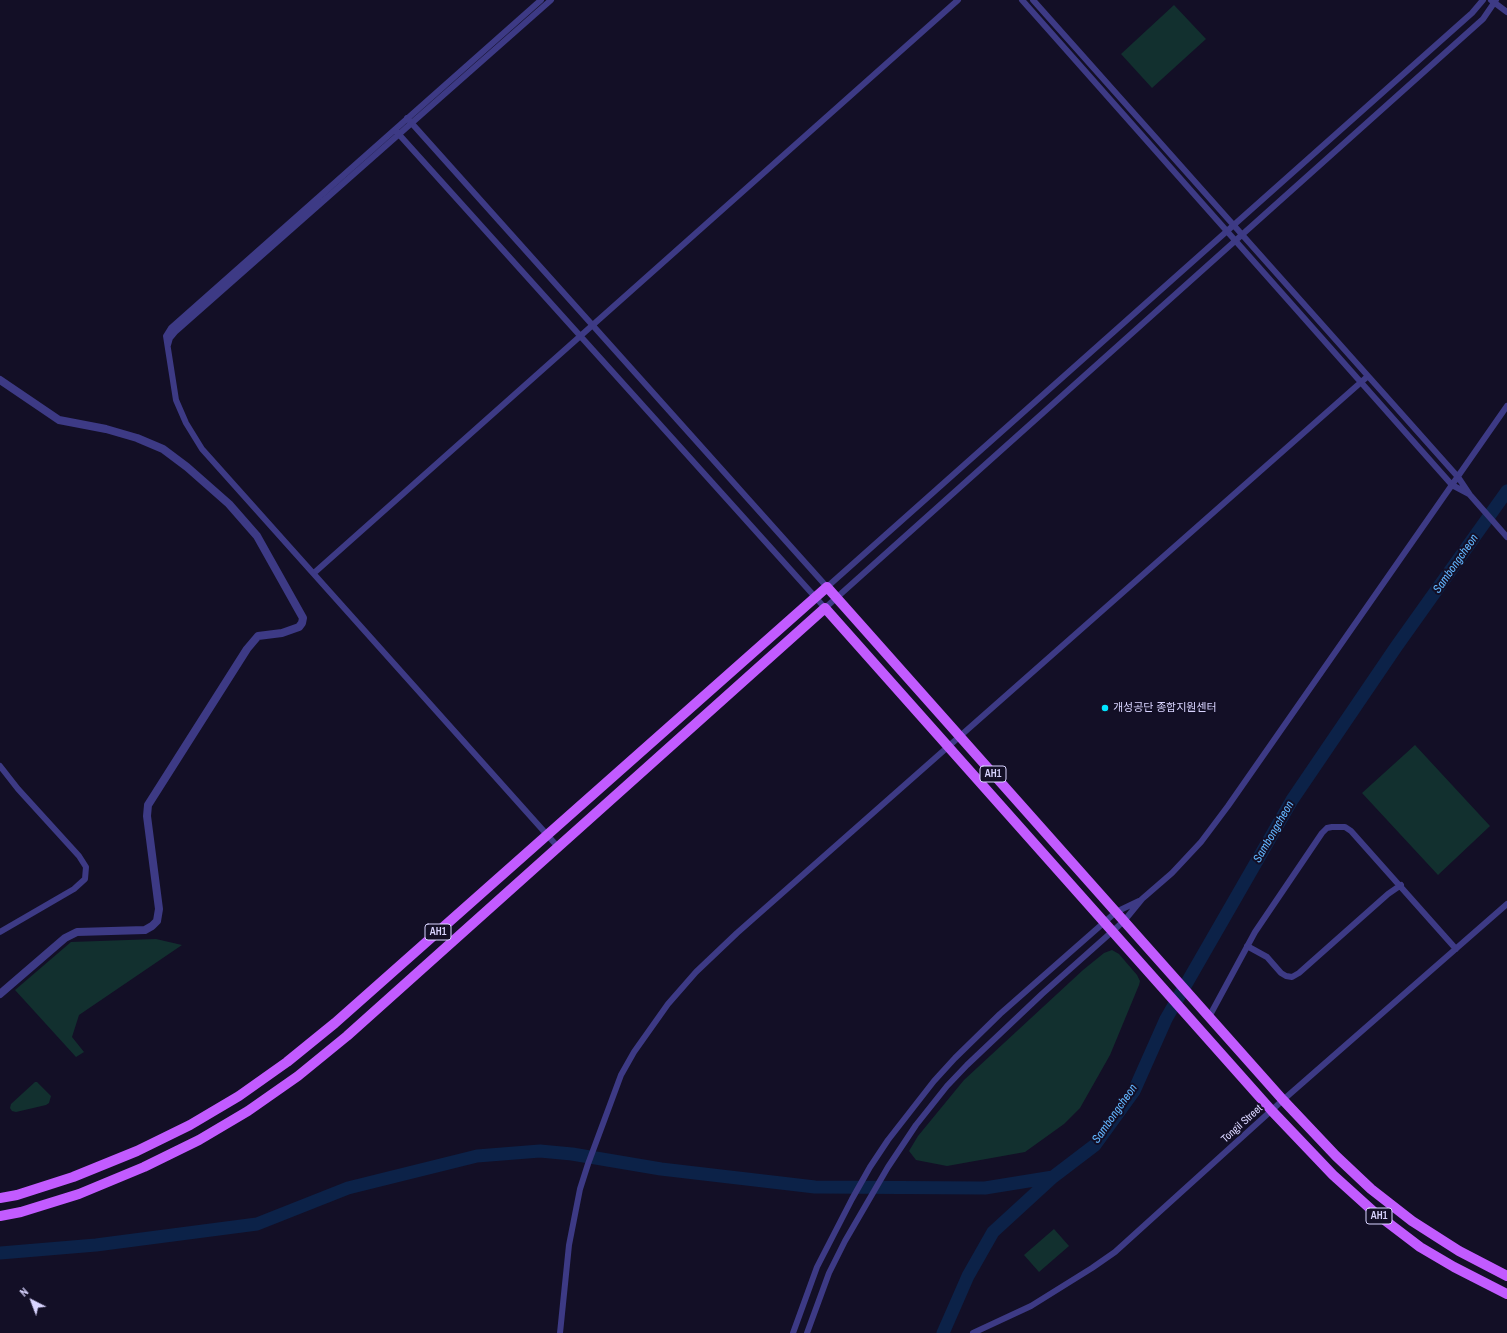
<!DOCTYPE html>
<meta charset="utf-8">
<style>
body{margin:0}
#map{position:relative;width:1507px;height:1333px;overflow:hidden;background:#130f26;font-family:"Archivo Narrow",sans-serif}
canvas{display:block}
.north{position:absolute;left:12px;top:1281px;width:40px;height:40px;-webkit-text-stroke:3px #130f26;paint-order:stroke;rotate:318deg;font-size:11px;font-weight:700;line-height:16px;text-align:center;color:#d9d4ff}
.north::after{content:'';display:block;margin:auto;width:14px;height:18px;background:#d9d4ff;clip-path:polygon(50% 0,100% 100%,50% 72%,0 100%)}
</style>
<div id="map">
<canvas width="1507" height="1333"></canvas>
<div class="north">N</div>
</div>
<script>
const ctx = document.querySelector('canvas').getContext('2d');
ctx.lineJoin = 'round';
function fill(path, color) { ctx.fillStyle = color; ctx.fill(path, 'evenodd'); }
const toPath = rows => new Path2D(rows.map(r => 'M' + r).join(''));
function trace(path, color, width, dash) { ctx.strokeStyle = color; ctx.lineWidth = width; ctx.lineCap = dash ? 'butt' : 'round'; ctx.setLineDash(dash || []); ctx.stroke(path); }
function label(font, color, halo, rows, align = 'center') {
  ctx.font = font + ' "Archivo Narrow","Noto Sans KR",sans-serif'; ctx.lineWidth = 4; ctx.setLineDash([]); ctx.textBaseline = 'middle'; ctx.strokeStyle = halo; ctx.fillStyle = color; for (const [text, x, y, turn = 0] of rows) {
    ctx.save(); ctx.translate(x, y); ctx.rotate((+turn || 0) * Math.PI / 180); ctx.textAlign = isNaN(turn) ? turn : align; if (halo) ctx.strokeText(text, 0, 0); ctx.fillText(text, 0, 0); ctx.restore();
  }
}
fill(toPath([
 [1174,5,1206,39,1152,88,1121,54],
 [1415,745,1490,826,1438,875,1362,793],
 [156,939,182,945,79,1015,72,1037,84,1052,76,1057,15,990,71,942],
 [1112,950,1119,954,1137,975,1140,981,1139,985,1110,1055,1080,1108,1064,1124,1025,1152,947,1166,916,1160,909,1151,918,1136,964,1080,1083,970,1104,953],
 [35,1082,37,1082,51,1096,49,1103,46,1105,16,1112,12,1111,10,1108,11,1104],
 [1054,1229,1069,1246,1039,1272,1024,1255]
]), '#12302f');
trace(toPath([
 [0,1253,96,1245,257,1224,348,1188,477,1156,540,1151,572,1154,661,1169,815,1187,985,1188,1053,1177],
 [943,1333,968,1276,993,1232,1053,1177,1095,1145,1134,1091,1166,1019,1292,800,1396,647,1507,491]
]), '#0c2248', 13);
trace(toPath([
 [541,0,171,328,166,336,176,400,186,423,202,449,558,847],
 [1022,0,1452,485,1469,494],
 [1033,0,1458,477,1470,495,1507,537],
 [1491,0,1507,12],
 [407,118,827,587,1472,13,1483,0],
 [395,130,825,608,1483,19,1496,0],
 [168,345,170,338,175,332,551,0],
 [314,573,958,0],
 [0,766,18,789,79,856,86,867,85,879,74,889,0,932],
 [1247,946,1267,957,1281,973,1286,976,1292,977,1299,973,1388,894,1401,885],
 [1209,1017,1255,932,1322,833,1327,828,1332,827,1345,827,1351,831,1456,949],
 [560,1333,569,1245,580,1189,588,1164,621,1075,634,1052,668,1004,696,972,737,933,1368,376],
 [793,1333,817,1267,852,1199,870,1167,888,1140,934,1081,955,1058,1000,1014,1116,912,1139,901],
 [807,1333,829,1273,845,1241,888,1167,916,1125,947,1086,967,1065,1042,994,1124,921,1142,899,1172,873,1201,842,1228,806,1507,406],
 [973,1333,1031,1306,1092,1268,1115,1252,1283,1100,1507,904]
]), '#3d3a85', 6);
trace(toPath([
 [0,380,59,420,106,429,137,438,163,449,187,467,229,504,257,536,303,618,302,623,299,627,282,633,258,636,247,649,148,805,147,816,159,909,157,921,152,926,145,930,77,932,65,938,0,994]
]), '#3d3a85', 8);
trace(toPath([
 [0,1198,17,1195,73,1177,137,1151,190,1125,239,1096,287,1062,335,1023,827,587,1283,1100,1336,1156,1371,1189,1412,1221,1459,1251,1507,1276],
 [0,1216,21,1212,79,1194,144,1167,199,1140,248,1111,298,1076,347,1036,825,608,1272,1111,1333,1175,1374,1212,1420,1247,1454,1267,1507,1294]
]), '#c25bff', 10);
for (const [x, y, r, color] of [
 [1105,708,4,"#00e5ff"]
]) { const dot = new Path2D(); dot.arc(x, y, r, 0, 2 * Math.PI); ctx.fillStyle = color; ctx.fill(dot); trace(dot, '#130f26', 1.5); }
for (const [x, y, w] of [
 [993,774,26],
 [438,932,26],
 [1379,1216,26]
]) { const box = new Path2D(); box.roundRect(x - w / 2, y - 8, w, 16, 3); ctx.fillStyle = '#130f26'; ctx.fill(box); trace(box, '#d9d4ff', 1); }
label('bold 10px', '#d9d4ff', null, [
 ["AH1",993,774],
 ["AH1",438,932],
 ["AH1",1379,1216]
]);
label('11px', '#d9d4ff', '#130f26', [
 ["개성공단 종합지원센터",1113,708]
], 'left');
label('11px', '#d9d4ff', '#130f26', [
 ["Tongil Street",1242,1124,-42]
]);
label('italic 12px', '#62b6ff', '#130f26', [
 ["Sambongcheon",1456,564,-55],
 ["Sambongcheon",1274,832,-60],
 ["Sambongcheon",1115,1114,-55]
]);
</script>
